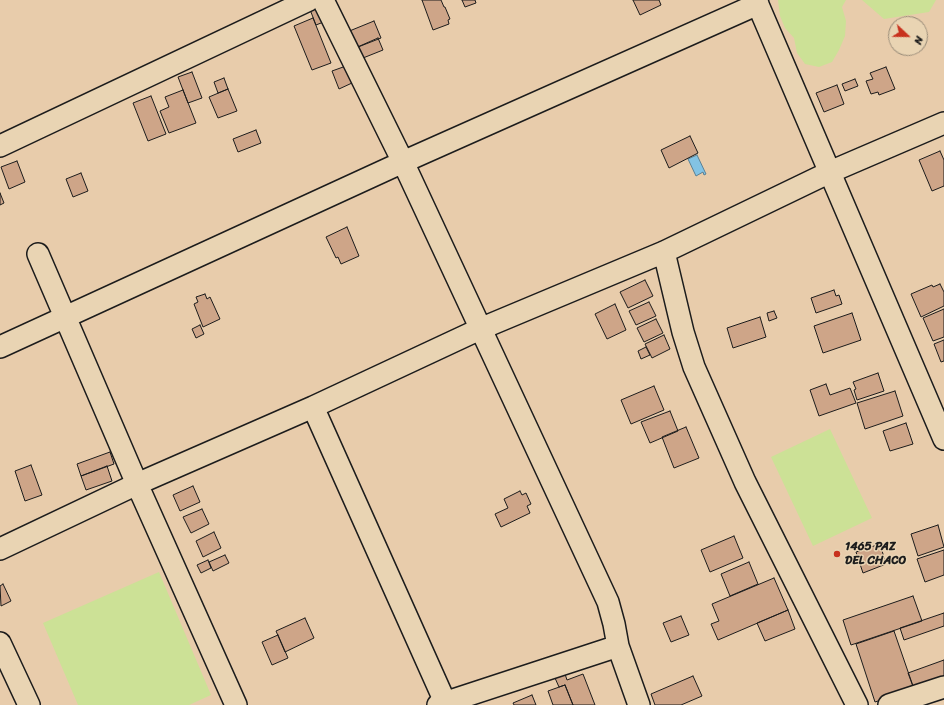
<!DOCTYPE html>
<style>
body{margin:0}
#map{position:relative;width:944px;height:705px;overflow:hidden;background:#e8ccab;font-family:Sriracha,sans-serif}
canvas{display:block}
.north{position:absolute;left:888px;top:16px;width:40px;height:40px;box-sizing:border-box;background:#e9d4b3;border:1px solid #978a77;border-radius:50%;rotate:112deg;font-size:11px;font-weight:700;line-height:16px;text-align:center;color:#1c1c1c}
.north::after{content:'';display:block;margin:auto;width:14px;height:18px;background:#c8321e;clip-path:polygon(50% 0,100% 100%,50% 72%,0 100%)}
</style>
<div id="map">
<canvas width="944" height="705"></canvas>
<div class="north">N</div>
</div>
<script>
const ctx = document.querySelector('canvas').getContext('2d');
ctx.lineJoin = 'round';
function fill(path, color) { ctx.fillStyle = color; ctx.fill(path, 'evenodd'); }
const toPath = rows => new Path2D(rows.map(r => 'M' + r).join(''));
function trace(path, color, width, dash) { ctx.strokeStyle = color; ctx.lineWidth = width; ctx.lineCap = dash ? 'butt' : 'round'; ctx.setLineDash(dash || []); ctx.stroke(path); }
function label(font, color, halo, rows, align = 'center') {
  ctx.font = font + ' Sriracha,sans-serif'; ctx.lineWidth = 3; ctx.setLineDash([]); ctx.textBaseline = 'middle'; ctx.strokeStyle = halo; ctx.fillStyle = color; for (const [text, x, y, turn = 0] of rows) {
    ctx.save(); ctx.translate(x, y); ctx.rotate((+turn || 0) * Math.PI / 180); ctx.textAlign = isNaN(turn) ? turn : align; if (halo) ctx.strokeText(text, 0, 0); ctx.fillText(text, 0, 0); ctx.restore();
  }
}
fill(toPath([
 [778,0,846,0,842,7,846,21,845,36,839,50,832,62,819,67,805,64,797,53,794,38,785,28,780,16],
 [862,0,936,0,929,12,884,19],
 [830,429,872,518,813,546,771,457],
 [159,572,211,695,189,705,78,705,43,623]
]), '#cce196');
const water = toPath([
 [697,155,706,174,704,175,703,172,696,176,688,159,697,155]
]);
fill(water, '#83c3e4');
trace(water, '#5a8094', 1);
const building = toPath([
 [422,0,441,0,444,7,445,7,450,19,448,20,449,24,433,30,422,0],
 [462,0,475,0,476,3,465,7,462,0],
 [633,0,659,0,661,5,640,15,633,0],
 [319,3,326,21,316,25,309,7,319,3],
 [313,18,331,63,312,70,294,26,313,18],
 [374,21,381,38,353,49,347,32,374,21],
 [378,38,383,50,358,60,353,49,378,38],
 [346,66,352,83,339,89,332,71,346,66],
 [886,67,895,89,879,95,878,92,871,94,866,81,873,79,870,73,886,67],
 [192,72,202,98,188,103,178,77,192,72],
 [224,78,228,89,218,93,214,82,224,78],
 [855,79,858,86,845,91,842,84,855,79],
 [837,85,844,104,824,112,816,93,837,85],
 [228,89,237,111,218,118,209,97,228,89],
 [183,90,196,123,169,133,160,111,169,107,165,97,183,90],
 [151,96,166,134,148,141,133,103,151,96],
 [256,130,261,143,238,152,233,139,256,130],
 [690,136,698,153,669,168,661,150,690,136],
 [940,151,944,160,944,186,932,191,919,160,940,151],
 [17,161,25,182,9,189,1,167,17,161],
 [81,173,88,191,73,197,66,179,81,173],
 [0,193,4,203,0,205,0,193],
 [347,227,359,256,341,264,338,257,336,258,326,237,347,227],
 [645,280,653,296,628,308,620,292,645,280],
 [940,284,944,292,944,306,921,317,911,294,932,285,933,287,940,284],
 [834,290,836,296,839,295,842,304,816,313,811,298,834,290],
 [205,294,207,299,210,297,220,319,203,327,194,304,198,302,196,297,205,294],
 [649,302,656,316,636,325,629,311,649,302],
 [615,304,626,330,607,339,595,314,615,304],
 [944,309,944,337,933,341,923,318,944,309],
 [774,311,777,318,769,321,767,313,774,311],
 [852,313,861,340,823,353,814,326,852,313],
 [760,317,766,337,733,348,727,328,760,317],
 [656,319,663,333,644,342,637,328,656,319],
 [200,325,204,334,196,338,192,329,200,325],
 [664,335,670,349,652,358,645,344,664,335],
 [944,340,944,361,941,362,934,344,944,340],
 [646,347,650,355,641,359,638,351,646,347],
 [878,373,884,391,857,400,854,390,856,389,853,382,878,373],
 [826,384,830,395,850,388,856,403,819,416,810,390,826,384],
 [654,386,664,410,631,424,621,400,654,386],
 [895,391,903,416,865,429,857,403,895,391],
 [670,411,678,431,650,443,641,422,670,411],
 [906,423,913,444,890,451,883,431,906,423],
 [686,427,699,458,674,468,662,437,686,427],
 [110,452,114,464,81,476,77,464,110,452],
 [31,465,42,495,25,501,15,471,31,465],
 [107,466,112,481,86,490,81,476,107,466],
 [193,486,200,502,180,511,173,495,193,486],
 [520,491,522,495,526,493,531,504,527,506,530,513,501,527,495,514,508,508,504,499,520,491],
 [202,509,209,524,191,533,183,517,202,509],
 [938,525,944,547,918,556,911,534,938,525],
 [214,532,221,548,203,557,196,541,214,532],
 [734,536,743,558,710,572,701,550,734,536],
 [880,544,886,564,863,573,856,552,880,544],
 [944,550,944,575,925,582,917,559,944,550],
 [225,555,229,563,213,571,209,562,225,555],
 [208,560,211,568,201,573,197,565,208,560],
 [749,562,758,584,730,596,721,574,749,562],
 [774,578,788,610,718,640,711,624,719,621,712,604,774,578],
 [3,584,11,601,1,606,0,586,3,584],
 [913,596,922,621,851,645,843,620,913,596],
 [788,610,795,629,765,641,757,623,788,610],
 [944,613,944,626,904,640,900,628,944,613],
 [681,616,689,635,671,642,663,623,681,616],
 [305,618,314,638,285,652,276,631,305,618],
 [894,631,914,689,875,702,856,644,894,631],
 [278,635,288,658,272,665,262,642,278,635],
 [944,660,944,678,914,689,908,673,944,660],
 [565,674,567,680,583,674,595,705,573,705,565,685,559,687,555,678,565,674],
 [693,676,702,696,681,705,655,705,651,694,693,676],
 [565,685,573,705,553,705,548,691,565,685],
 [532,695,536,705,514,705,513,703,532,695]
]);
fill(building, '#cea588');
trace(building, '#1c1c1c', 1);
const minor = toPath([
 [323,0,403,162,608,602,614,624,618,646,639,705],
 [756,0,944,439],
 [0,146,309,0],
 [664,252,683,332,694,367,745,482,857,705],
 [38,254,137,484,236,705],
 [0,347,403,162,758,4],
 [313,407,445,702],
 [0,549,137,484,313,407,480,329,664,252,830,172,944,123],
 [0,643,29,705],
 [438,705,618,646],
 [889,705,944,687]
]);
trace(minor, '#1c1c1c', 24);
trace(minor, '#e9d4b3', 21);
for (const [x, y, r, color] of [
 [837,554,4,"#c8321e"]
]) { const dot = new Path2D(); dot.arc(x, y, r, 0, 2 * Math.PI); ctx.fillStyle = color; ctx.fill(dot); trace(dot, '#e9d4b3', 1.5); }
label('bold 12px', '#1c1c1c', '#e9d4b3', [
 ["1465 PAZ",845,547],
 ["DEL CHACO",845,561]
], 'left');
</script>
